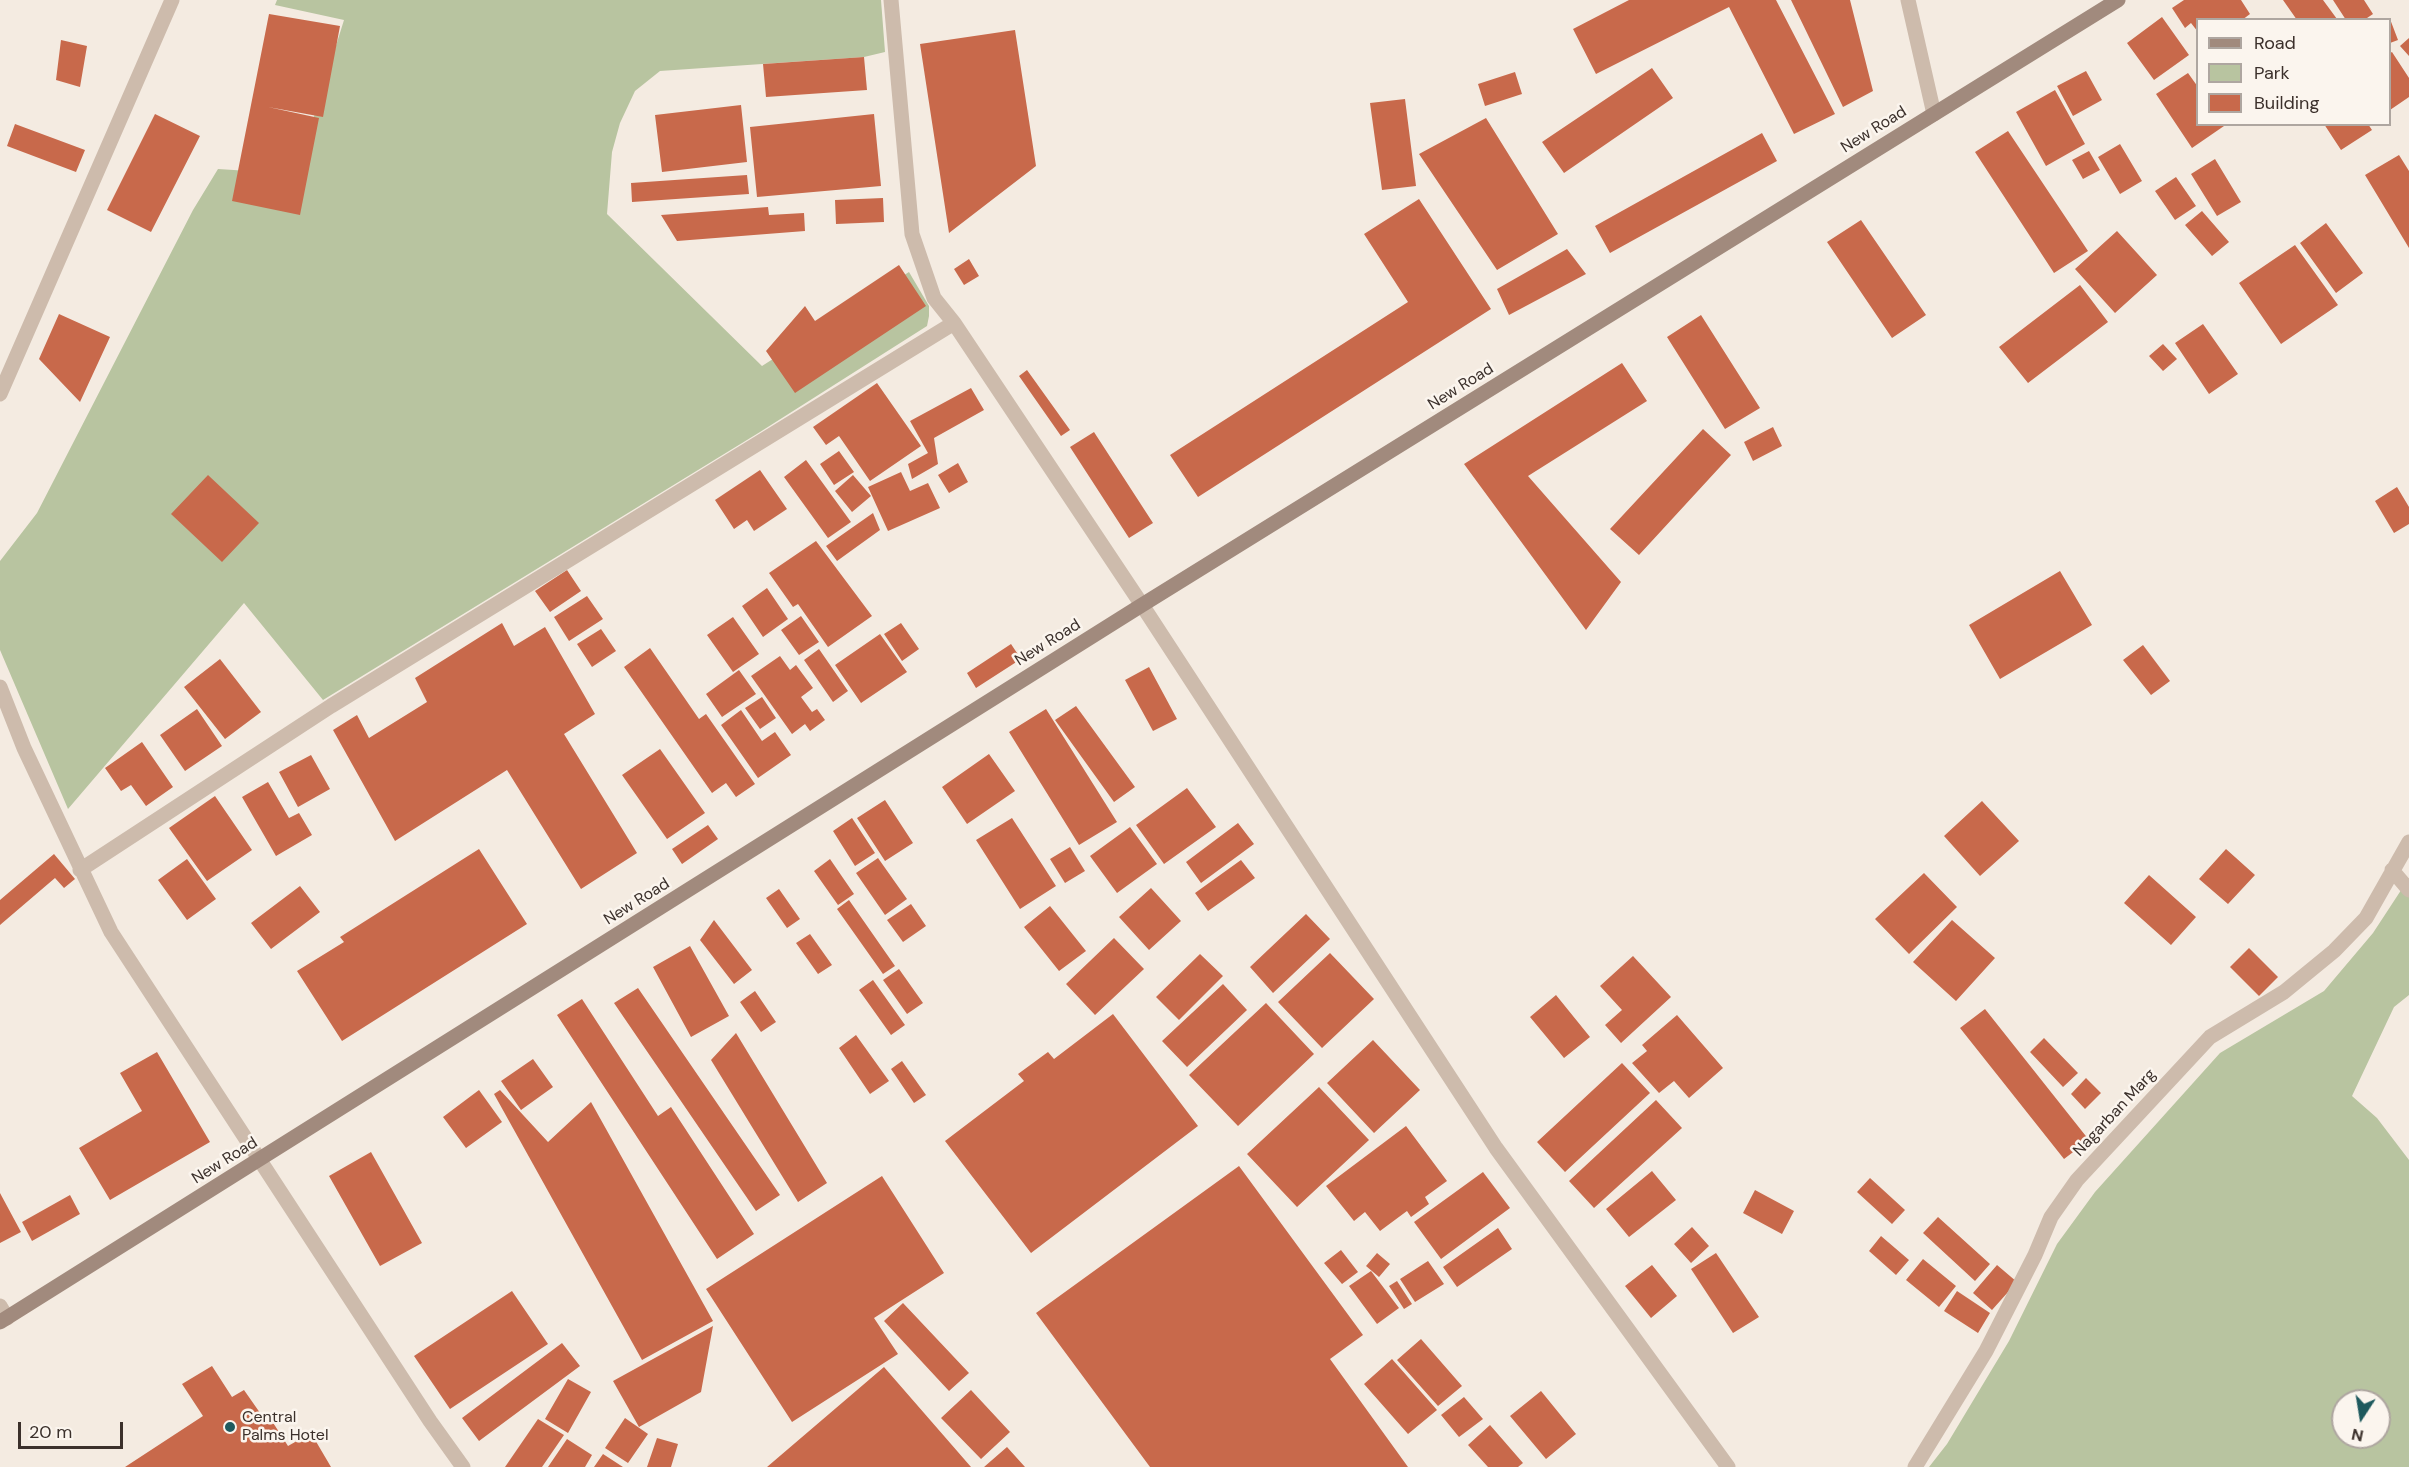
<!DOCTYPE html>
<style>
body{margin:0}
#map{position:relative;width:2409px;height:1467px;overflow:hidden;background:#f4ebe1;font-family:"DM Sans",sans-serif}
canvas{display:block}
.legend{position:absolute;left:2196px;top:18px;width:195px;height:108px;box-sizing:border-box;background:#fbf5ee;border:2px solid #aea6a0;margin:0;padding:8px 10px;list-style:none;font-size:18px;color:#3b302b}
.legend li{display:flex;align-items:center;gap:12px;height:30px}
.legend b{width:30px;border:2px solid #aea6a0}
.north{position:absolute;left:2331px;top:1389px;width:60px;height:60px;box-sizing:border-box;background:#fbf5ee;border:2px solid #aea6a0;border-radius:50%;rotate:192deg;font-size:16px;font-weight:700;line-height:24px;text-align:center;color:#3b302b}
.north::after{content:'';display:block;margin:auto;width:21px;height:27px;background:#1f5a5e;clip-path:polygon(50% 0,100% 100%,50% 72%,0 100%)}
.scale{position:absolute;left:18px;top:1422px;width:105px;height:27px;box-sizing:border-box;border:3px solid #3b302b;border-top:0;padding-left:8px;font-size:18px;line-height:21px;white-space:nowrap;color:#3b302b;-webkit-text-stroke:4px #fbf5ee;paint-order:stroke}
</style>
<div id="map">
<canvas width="2409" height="1467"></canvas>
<ul class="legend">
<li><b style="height:8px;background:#a18a7d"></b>Road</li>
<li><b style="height:16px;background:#b8c4a0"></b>Park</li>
<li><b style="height:16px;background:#c8694b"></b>Building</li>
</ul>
<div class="north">N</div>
<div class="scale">20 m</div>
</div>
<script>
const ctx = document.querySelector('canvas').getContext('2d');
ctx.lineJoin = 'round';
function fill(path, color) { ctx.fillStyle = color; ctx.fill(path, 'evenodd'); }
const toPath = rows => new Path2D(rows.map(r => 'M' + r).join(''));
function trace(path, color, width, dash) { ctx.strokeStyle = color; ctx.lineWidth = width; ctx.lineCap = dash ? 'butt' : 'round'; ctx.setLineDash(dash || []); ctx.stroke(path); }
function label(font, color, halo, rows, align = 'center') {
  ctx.font = font + ' "DM Sans",sans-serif'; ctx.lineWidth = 5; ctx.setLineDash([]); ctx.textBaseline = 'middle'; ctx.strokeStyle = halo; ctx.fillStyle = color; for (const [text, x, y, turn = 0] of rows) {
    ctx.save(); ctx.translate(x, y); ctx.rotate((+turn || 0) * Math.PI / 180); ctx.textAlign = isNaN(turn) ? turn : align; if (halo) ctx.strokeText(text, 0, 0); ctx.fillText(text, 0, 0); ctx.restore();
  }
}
fill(toPath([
 [277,0,881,0,885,52,864,57,660,71,635,91,620,123,612,152,607,214,762,366,909,272,929,306,929,316,927,326,760,432,323,700,244,603,68,809,0,650,0,561,37,513,193,210,218,169,296,174,344,20,275,5],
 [2409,878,2409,995,2394,1007,2352,1096,2377,1118,2409,1160,2409,1467,1929,1467,1947,1444,2009,1341,2057,1244,2095,1192,2220,1053,2324,991,2373,933],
 [2343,1401,2379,1401,2379,1437,2343,1437]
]), '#b8c4a0');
fill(toPath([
 [1629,0,1776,0,1835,114,1794,134,1729,7,1596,74,1573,29],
 [1791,0,1850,0,1873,91,1843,107],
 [2184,0,2241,0,2250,14,2242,20,2198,20,2198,32,2191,23,2185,28,2172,8],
 [2283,0,2323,0,2337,19,2297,20],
 [2333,0,2364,0,2373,14,2364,20,2346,20],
 [269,14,340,26,323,117,268,107,319,118,300,215,232,201],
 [2162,17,2189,55,2154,80,2127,43],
 [2390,19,2398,40,2390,43],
 [1015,30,1036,166,949,233,920,44],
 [2409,38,2409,56,2400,46],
 [61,40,87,46,80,87,56,80],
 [2392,52,2409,78,2409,97,2390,110,2390,53],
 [864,57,867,90,766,97,763,64],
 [1652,68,1673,98,1564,173,1542,142],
 [2086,71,2102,100,2073,116,2057,86],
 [1515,72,1522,94,1485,106,1478,84],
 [2188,73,2198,87,2198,124,2224,126,2192,148,2156,94],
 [2055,90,2085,144,2046,166,2016,112],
 [1405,99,1416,186,1382,190,1370,103],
 [741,105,747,162,662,172,655,115],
 [155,114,200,136,151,232,107,210],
 [874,114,881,186,757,197,750,127],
 [1486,118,1558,234,1497,270,1419,154],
 [15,124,85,150,76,172,7,146],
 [2324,124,2368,124,2372,130,2341,150],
 [2008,131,2088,251,2054,273,1975,152],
 [1762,133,1777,161,1610,253,1595,226],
 [2120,144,2142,181,2120,194,2098,157],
 [2089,151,2100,170,2083,179,2072,160],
 [2399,155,2409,171,2409,248,2365,175],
 [2215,159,2241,202,2217,216,2191,174],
 [747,175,749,194,632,202,631,183],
 [2176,177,2196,206,2175,220,2155,191],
 [883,198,884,222,836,224,835,200],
 [1419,199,1491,309,1198,497,1170,455,1408,302,1364,234],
 [768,207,769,215,804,213,805,231,677,241,661,215],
 [2202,211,2229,242,2212,256,2185,225],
 [1861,220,1926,315,1892,338,1827,242],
 [2326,223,2363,273,2336,293,2300,243],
 [2117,231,2157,275,2115,313,2075,269],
 [2295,245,2338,305,2281,344,2239,283],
 [1567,249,1586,274,1509,315,1497,289],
 [969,259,979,276,964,285,954,269],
 [899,265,926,306,795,393,766,351,805,306,815,321],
 [2080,285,2108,322,2028,383,1999,347],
 [59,314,110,337,80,402,39,359],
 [1701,315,1760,408,1725,429,1667,337],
 [2203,324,2238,374,2209,394,2175,343],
 [2163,344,2177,359,2163,371,2149,356],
 [1622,363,1647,401,1528,476,1621,582,1586,630,1464,464],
 [1027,370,1070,430,1061,436,1019,376],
 [877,383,921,446,870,481,839,436,826,445,813,427],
 [971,388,984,410,934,438,938,464,912,479,908,464,928,453,910,421],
 [1773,427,1782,446,1753,461,1744,442],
 [1703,429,1731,455,1639,555,1610,529],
 [1094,432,1153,523,1129,538,1070,447],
 [839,451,854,472,834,485,820,464],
 [806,460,851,522,828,538,784,477],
 [958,463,968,482,949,493,938,475],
 [760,470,787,509,754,531,747,520,734,529,715,500],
 [901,472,910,491,928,483,940,508,888,531,868,487],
 [208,475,259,523,222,562,171,514],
 [853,475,871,496,852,512,835,491],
 [2397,487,2409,507,2409,524,2394,533,2375,501],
 [873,513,880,530,837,561,826,546],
 [816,541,872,616,828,647,798,604,793,607,769,573],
 [567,570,581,591,550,612,535,591],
 [2060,571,2092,625,2000,679,1969,625],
 [767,588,788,619,763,637,742,606],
 [587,596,603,619,569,641,554,617],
 [801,616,819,642,799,655,781,630],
 [733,617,759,654,733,672,707,635],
 [502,623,514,646,545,627,595,714,564,734,637,853,581,889,507,770,395,841,333,730,357,715,369,738,427,702,415,678],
 [901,623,919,649,902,661,884,634],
 [601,629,616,651,592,667,577,644],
 [880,634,907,672,861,703,835,665],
 [1011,644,1021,659,976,688,967,673],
 [2143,645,2170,681,2151,695,2123,660],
 [650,648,699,719,706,714,755,784,736,797,726,783,712,793,624,667],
 [819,649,848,691,833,702,804,660],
 [780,656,790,670,796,665,813,688,801,697,812,712,817,709,825,720,810,731,805,724,792,734,751,676],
 [220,659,261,712,225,739,184,687],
 [1149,667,1177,719,1153,731,1125,680],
 [739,670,756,694,722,717,706,694],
 [762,697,776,718,760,729,745,708],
 [1076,706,1135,787,1114,802,1055,720],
 [197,709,222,746,185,771,160,735],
 [1046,709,1117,822,1079,845,1009,732],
 [741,710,762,741,775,732,791,755,758,778,721,725],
 [142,742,173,787,146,806,131,785,121,791,105,768],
 [660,749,705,813,667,839,622,775],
 [989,754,1015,791,967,824,942,787],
 [311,755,330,789,298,807,279,772],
 [268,782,289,818,299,813,312,835,276,856,242,797],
 [1187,788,1216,827,1164,864,1136,825],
 [215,796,252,850,207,881,169,828],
 [885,800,913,843,885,861,857,818],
 [1982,801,2019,841,1980,876,1944,836],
 [852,818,875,853,855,866,833,831],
 [1012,818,1056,886,1020,909,976,840],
 [1238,823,1254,844,1201,883,1186,862],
 [708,825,718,839,682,864,672,849],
 [1130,827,1157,864,1117,893,1090,856],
 [1070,847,1085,871,1065,883,1050,859],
 [479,849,527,924,342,1041,297,971,344,942,340,937],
 [2226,849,2255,875,2228,904,2199,879],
 [54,854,75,879,64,888,55,878,0,925,0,900],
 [878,858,907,899,885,915,856,873],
 [187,859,216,899,187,920,158,880],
 [830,859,854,894,838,905,814,871],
 [1241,860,1255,878,1208,911,1195,893],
 [1924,873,1957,907,1909,954,1875,919],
 [2149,875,2196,917,2171,945,2124,903],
 [300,886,320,912,271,949,251,923],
 [1151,888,1181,921,1149,950,1119,917],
 [779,889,800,919,787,928,766,898],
 [849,900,895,966,883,974,837,909],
 [911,904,926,926,903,942,887,920],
 [1050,906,1086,951,1059,971,1024,927],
 [1306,914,1330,939,1273,993,1250,967],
 [714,920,752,970,734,984,700,940],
 [1952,920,1995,958,1956,1001,1913,962],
 [810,934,832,965,818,974,796,943],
 [1114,938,1144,969,1095,1015,1066,984],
 [690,946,729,1016,691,1037,653,967],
 [2249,948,2278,977,2259,996,2230,967],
 [1330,953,1374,999,1322,1048,1278,1002],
 [1200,954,1223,976,1179,1020,1156,997],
 [1633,956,1671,997,1621,1043,1605,1025,1622,1010,1600,986],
 [899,969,923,1003,907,1014,883,980],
 [873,980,905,1025,891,1035,859,990],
 [1223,984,1247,1010,1187,1067,1162,1041],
 [638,988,780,1195,756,1211,614,1003],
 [755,991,776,1022,761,1032,740,1002],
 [1556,995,1590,1037,1564,1058,1530,1017],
 [582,999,658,1116,671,1107,754,1234,717,1259,557,1015],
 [1266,1003,1314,1054,1238,1126,1189,1075],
 [1985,1009,2089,1140,2064,1159,1960,1028],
 [1113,1014,1198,1126,1031,1253,945,1141,1024,1081,1018,1074,1048,1052,1054,1059],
 [1677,1015,1723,1068,1689,1098,1674,1081,1659,1093,1632,1063,1647,1051,1642,1045],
 [736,1033,827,1183,798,1202,711,1060],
 [856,1035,889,1081,870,1094,839,1048],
 [2044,1038,2078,1073,2063,1087,2030,1052],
 [1373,1040,1420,1090,1374,1133,1327,1083],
 [157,1052,210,1142,110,1200,79,1148,142,1111,120,1073],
 [533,1059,553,1087,521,1110,501,1081],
 [902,1061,926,1095,914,1103,891,1069],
 [1622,1063,1650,1093,1565,1172,1537,1142],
 [2086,1078,2101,1093,2085,1109,2071,1094],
 [1319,1087,1369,1140,1297,1207,1247,1154],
 [479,1090,502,1122,466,1148,443,1117],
 [500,1090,548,1142,591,1102,713,1321,642,1360,494,1094],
 [1656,1100,1682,1128,1594,1208,1569,1181],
 [1406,1126,1447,1181,1425,1197,1429,1204,1411,1217,1407,1211,1380,1231,1365,1212,1354,1221,1326,1186],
 [371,1152,422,1243,380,1266,329,1176],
 [1239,1166,1363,1335,1330,1359,1408,1467,1150,1467,1036,1313],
 [1652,1171,1676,1200,1629,1237,1606,1209],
 [1483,1172,1510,1208,1441,1259,1414,1222],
 [882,1176,944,1273,874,1318,898,1354,792,1422,706,1289],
 [1870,1178,1905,1210,1892,1224,1857,1192],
 [1755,1190,1794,1211,1782,1234,1743,1213],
 [0,1193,21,1232,0,1243],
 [70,1195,80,1214,32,1241,22,1222],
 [1938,1217,1990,1264,1975,1281,1923,1233],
 [1692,1227,1709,1246,1691,1263,1674,1244],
 [1498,1228,1512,1249,1457,1287,1443,1267],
 [1881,1236,1909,1260,1896,1275,1869,1251],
 [1341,1250,1358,1272,1342,1284,1324,1263],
 [1377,1253,1390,1264,1379,1277,1366,1266],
 [1716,1253,1759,1317,1733,1333,1691,1269],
 [1923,1259,1956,1286,1939,1307,1906,1280],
 [1428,1261,1444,1284,1415,1302,1400,1279],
 [1652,1265,1677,1296,1651,1318,1625,1286],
 [1997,1265,2017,1282,1992,1310,1973,1293],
 [1371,1271,1399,1308,1377,1324,1349,1286],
 [1397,1281,1412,1304,1404,1309,1389,1286],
 [512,1291,548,1344,450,1409,414,1356],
 [1957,1291,1990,1313,1978,1333,1944,1311],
 [903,1303,969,1373,949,1391,884,1321],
 [713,1326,701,1392,639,1427,613,1381],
 [1421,1339,1462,1386,1438,1406,1397,1360],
 [562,1343,580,1366,479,1441,462,1418],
 [1392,1359,1437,1410,1408,1434,1364,1384],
 [212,1366,232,1397,244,1390,265,1420,270,1418,288,1446,311,1433,331,1467,125,1467,203,1416,182,1384],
 [884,1367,971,1467,767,1467],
 [568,1379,591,1392,568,1433,545,1419],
 [971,1390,1010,1432,981,1459,941,1418],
 [1541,1391,1576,1434,1546,1459,1510,1416],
 [1464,1397,1483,1419,1459,1437,1441,1415],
 [625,1418,648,1434,628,1463,605,1448],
 [538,1419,564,1435,542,1467,505,1467],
 [1490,1425,1523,1463,1518,1467,1488,1467,1468,1445],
 [657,1438,678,1444,671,1467,647,1467],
 [567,1439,592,1455,585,1467,548,1467],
 [1007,1447,1025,1467,984,1467],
 [603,1454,623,1467,594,1467]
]), '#c8694b');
trace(toPath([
 [891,0,912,234,934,298,954,323,1142,605,1496,1148,1728,1467],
 [1908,0,1934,114],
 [0,394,172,0],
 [0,687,24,748,111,932,430,1421,463,1467],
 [80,870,331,706,954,323],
 [2392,870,2409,890],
 [0,1306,7,1318],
 [1915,1467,1986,1351,2035,1255,2051,1217,2077,1180,2210,1037,2284,992,2334,951,2366,918,2409,842]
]), '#cdbbac', 15);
trace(toPath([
 [0,1322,1142,605,2118,0]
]), '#a18a7d', 15);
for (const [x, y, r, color] of [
 [230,1427,6,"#1f5a5e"]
]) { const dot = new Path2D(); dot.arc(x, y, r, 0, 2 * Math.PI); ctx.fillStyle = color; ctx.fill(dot); trace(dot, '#fbf5ee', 2); }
label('16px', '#3b302b', '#fbf5ee', [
 ["New Road",1874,130,-32],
 ["New Road",1461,387,-32],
 ["New Road",1048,643,-32],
 ["New Road",637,902,-32],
 ["Nagarban Marg",2115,1113,-47],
 ["New Road",225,1161,-32]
]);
label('16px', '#3b302b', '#fbf5ee', [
 ["Central",242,1418],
 ["Palms Hotel",242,1436]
], 'left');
</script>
